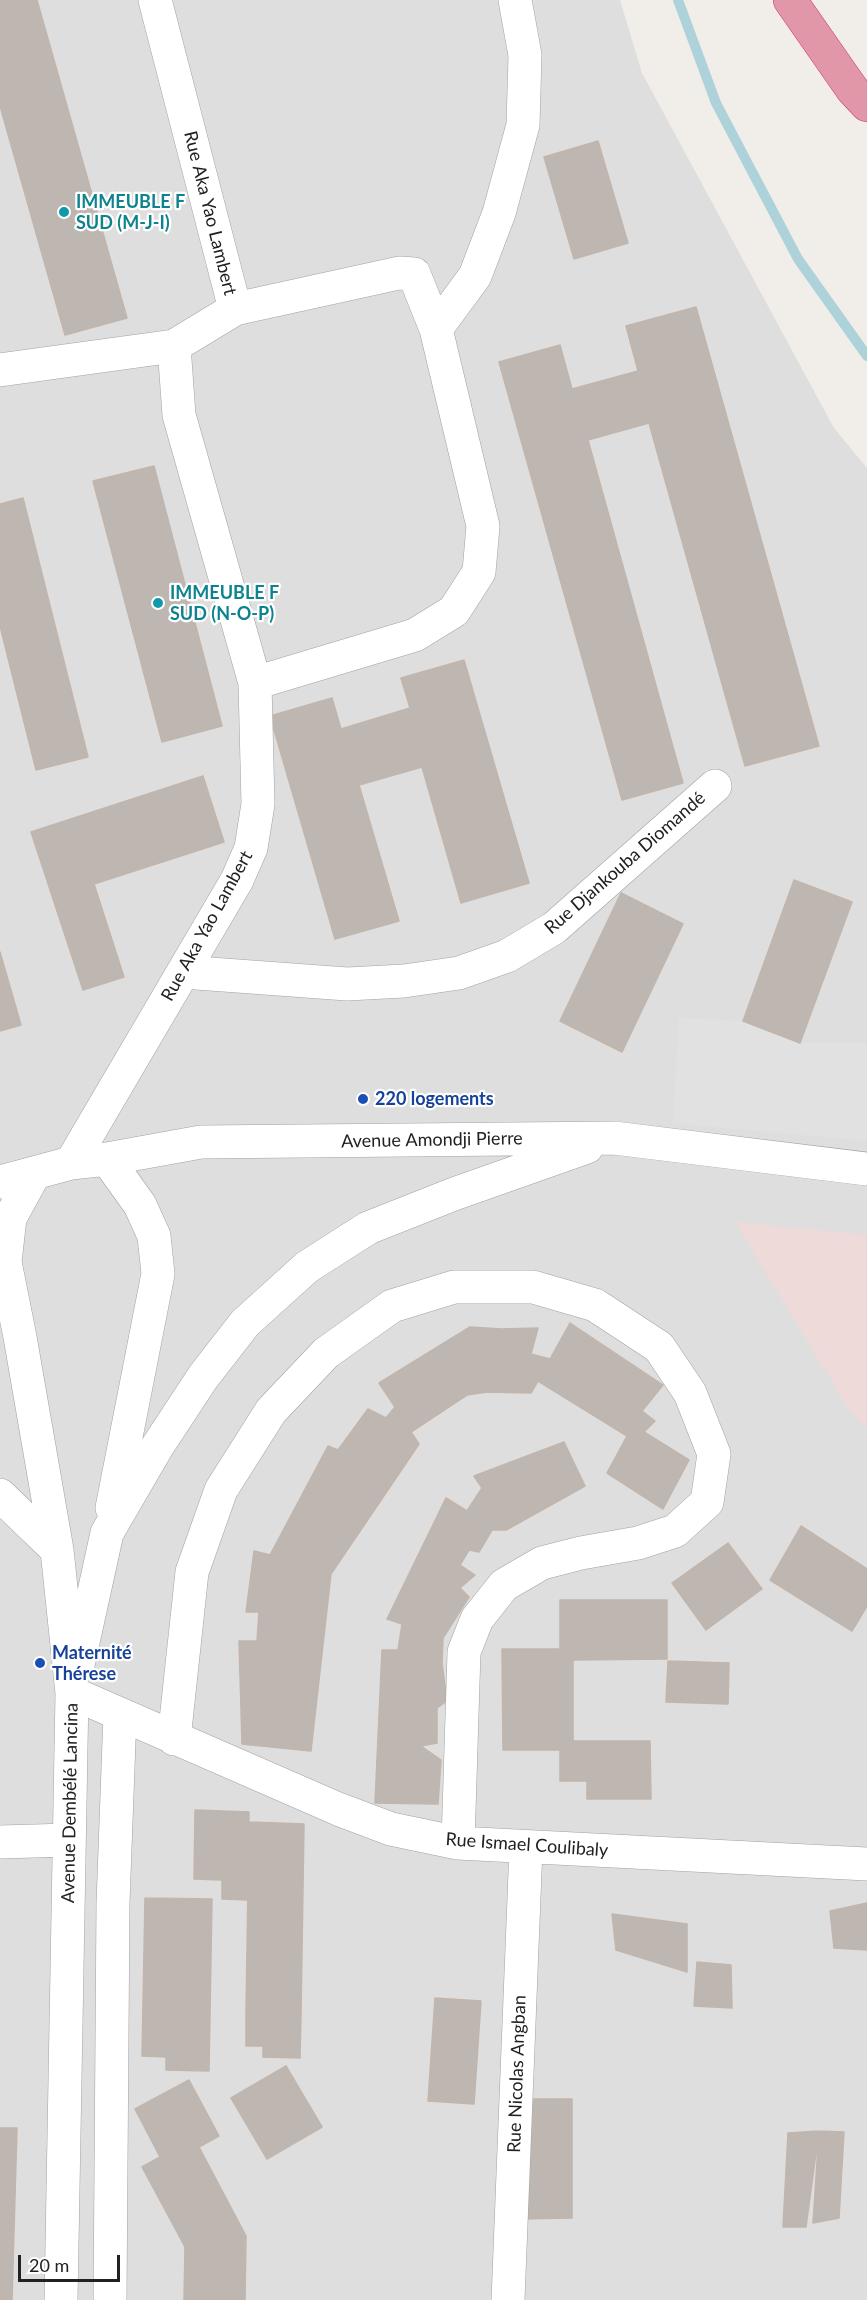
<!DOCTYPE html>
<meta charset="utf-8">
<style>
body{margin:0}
#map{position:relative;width:867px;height:2300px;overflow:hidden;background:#f1eee9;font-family:Lato,sans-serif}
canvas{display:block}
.scale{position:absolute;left:18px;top:2255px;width:102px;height:27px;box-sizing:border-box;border:3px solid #212121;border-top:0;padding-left:8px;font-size:18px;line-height:21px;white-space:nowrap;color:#212121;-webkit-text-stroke:4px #fff;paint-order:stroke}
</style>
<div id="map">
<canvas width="867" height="2300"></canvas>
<div class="scale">20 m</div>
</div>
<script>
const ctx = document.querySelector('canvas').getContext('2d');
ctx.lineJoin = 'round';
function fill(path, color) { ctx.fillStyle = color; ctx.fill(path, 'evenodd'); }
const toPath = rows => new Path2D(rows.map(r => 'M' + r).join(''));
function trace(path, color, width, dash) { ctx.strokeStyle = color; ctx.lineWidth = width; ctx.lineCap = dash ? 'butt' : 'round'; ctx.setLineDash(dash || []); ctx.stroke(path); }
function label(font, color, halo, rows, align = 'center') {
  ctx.font = font + ' Lato,sans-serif'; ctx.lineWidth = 4.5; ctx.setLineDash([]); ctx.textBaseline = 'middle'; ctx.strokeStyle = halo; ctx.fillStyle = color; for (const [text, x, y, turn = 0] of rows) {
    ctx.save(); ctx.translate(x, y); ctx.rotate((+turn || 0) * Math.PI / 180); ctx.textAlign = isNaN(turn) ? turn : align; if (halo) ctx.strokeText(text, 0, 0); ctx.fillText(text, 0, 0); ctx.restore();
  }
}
fill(toPath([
 [0,0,620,0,642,73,834,428,867,468,867,2300,0,2300]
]), '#dfdede');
fill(toPath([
 [735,1222,867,1235,867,1428,853,1416]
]), '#efdada');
fill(toPath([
 [679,1018,743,1021,800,1043,867,1043,867,1141,673,1123]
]), '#e1e1e1');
trace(toPath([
 [678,0,716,103,798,259,867,356]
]), '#add2da', 10);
const building = toPath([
 [0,0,37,0,127,318,65,335,0,106,0,0],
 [598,141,628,243,574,259,544,157,598,141],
 [696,307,819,746,745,766,649,423,588,440,683,783,622,800,499,362,560,345,572,389,638,371,626,326,696,307],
 [154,466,222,726,162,742,93,481,154,466],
 [23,498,88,757,36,770,0,626,0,504,23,498],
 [464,660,529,883,461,903,422,767,359,785,399,921,335,939,270,716,332,698,341,729,410,708,401,678,464,660],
 [203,776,224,842,94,884,124,977,83,990,31,832,203,776],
 [794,880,852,902,800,1043,743,1021,794,880],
 [621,893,683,924,622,1052,560,1021,621,893],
 [0,952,21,1025,0,1031,0,952],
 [570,1323,663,1385,642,1411,655,1421,644,1432,689,1460,663,1509,607,1473,627,1436,538,1381,531,1393,487,1392,467,1395,411,1432,419,1444,331,1574,311,1751,242,1744,239,1641,257,1641,259,1612,246,1612,254,1551,270,1555,328,1446,338,1450,368,1409,386,1418,395,1407,379,1383,470,1327,502,1329,538,1328,531,1354,550,1359,570,1323],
 [564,1442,585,1486,506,1530,492,1530,479,1552,469,1550,460,1565,475,1575,460,1588,469,1597,443,1638,442,1663,447,1701,437,1708,437,1743,421,1746,441,1760,438,1804,375,1803,382,1650,398,1650,402,1624,387,1619,446,1498,467,1511,482,1488,474,1476,564,1442],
 [801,1526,867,1569,867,1606,852,1631,770,1580,801,1526],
 [728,1543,762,1589,706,1630,672,1583,728,1543],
 [560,1600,667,1600,667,1659,573,1660,573,1741,650,1741,651,1799,587,1799,587,1781,560,1781,560,1750,503,1750,502,1649,560,1649,560,1600],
 [668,1661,729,1663,728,1704,666,1702,668,1661],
 [195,1810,249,1812,248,1900,222,1899,222,1880,194,1879,195,1810],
 [249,1822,304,1824,301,2013,246,2012,249,1822],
 [145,1898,212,1899,209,2071,166,2070,166,2057,142,2056,145,1898],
 [867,1903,867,1950,834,1948,830,1911,867,1903],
 [612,1914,687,1924,687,1972,616,1950,612,1914],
 [697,1962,731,1965,732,2008,694,2006,697,1962],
 [435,1998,481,2001,474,2104,428,2101,435,1998],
 [246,2012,301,2013,300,2058,263,2057,263,2046,246,2046,246,2012],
 [286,2066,322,2127,267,2159,231,2098,286,2066],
 [189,2080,219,2136,199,2147,246,2236,185,2247,142,2167,160,2157,135,2109,189,2080],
 [526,2099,572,2099,572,2218,519,2219,526,2099],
 [0,2128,17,2128,12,2300,0,2300,0,2128],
 [819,2131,844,2132,839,2218,813,2223,819,2131],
 [819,2131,806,2227,783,2227,788,2133,819,2131],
 [246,2236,245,2300,184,2300,185,2247,246,2236]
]);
fill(building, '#beb7b1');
trace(building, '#c1b5ac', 1.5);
const minor = toPath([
 [235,309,399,273,414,274,436,329,483,526,479,572,454,611,415,635,255,683],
 [436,329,475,276,499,213,523,125,525,55,515,0],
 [0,370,174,346],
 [183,972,347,984,404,981,459,973,507,956,554,928,715,786],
 [107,1159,140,1205,154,1236,158,1274,112,1508],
 [71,1163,237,880,251,848,258,804,255,683,179,415,174,346,235,309,155,0],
 [34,1174,10,1218,5,1262,20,1337,57,1550,72,1693,61,2300],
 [0,1182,71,1163,107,1159,201,1142,614,1138,867,1169],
 [0,1495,57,1550],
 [78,1665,107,1533,157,1447,203,1377,245,1323,307,1267,368,1228,454,1194,587,1147],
 [72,1693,338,1809,391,1829,458,1843,867,1864],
 [174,1739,192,1572,221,1490,271,1411,326,1353,392,1306,454,1287,533,1287,595,1305,659,1347,690,1393,714,1454,707,1502,675,1531,638,1543,581,1553,542,1563,504,1585,477,1619,464,1652,458,1843],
 [0,1842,69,1840],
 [110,2300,113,1903,120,1714],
 [508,2300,526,1847]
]);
const highway = toPath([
 [790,0,852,89,867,105]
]);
trace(minor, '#a2a2a2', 34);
trace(highway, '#ce3770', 34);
trace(minor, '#fff', 33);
trace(highway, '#e197a8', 33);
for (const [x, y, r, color] of [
 [64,212,6,"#0f9aa8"],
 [158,603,6,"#0f9aa8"],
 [363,1099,6,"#1a4fb4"],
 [40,1663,6,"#1a4fb4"]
]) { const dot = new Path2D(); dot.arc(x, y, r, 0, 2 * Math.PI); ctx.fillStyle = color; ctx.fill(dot); trace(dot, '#fff', 2); }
label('bold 18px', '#0d838f', '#fff', [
 ["IMMEUBLE F",76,202],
 ["SUD (M-J-I)",76,223],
 ["IMMEUBLE F",170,593],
 ["SUD (N-O-P)",170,614]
], 'left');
label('18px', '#212121', '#fff', [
 ["Rue Aka Yao Lambert",210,213,76],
 ["Rue Djankouba Diomandé",625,863,-41],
 ["Rue Aka Yao Lambert",207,926,-61],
 ["Avenue Amondji Pierre",432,1140,-1],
 ["Avenue Dembélé Lancina",70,1803,-89],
 ["Rue Ismael Coulibaly",527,1845,4],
 ["Rue Nicolas Angban",517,2074,-88]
]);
label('bold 18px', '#164399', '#fff', [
 ["220 logements",375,1099],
 ["Maternité",52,1653],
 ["Thérese",52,1674]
], 'left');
</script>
